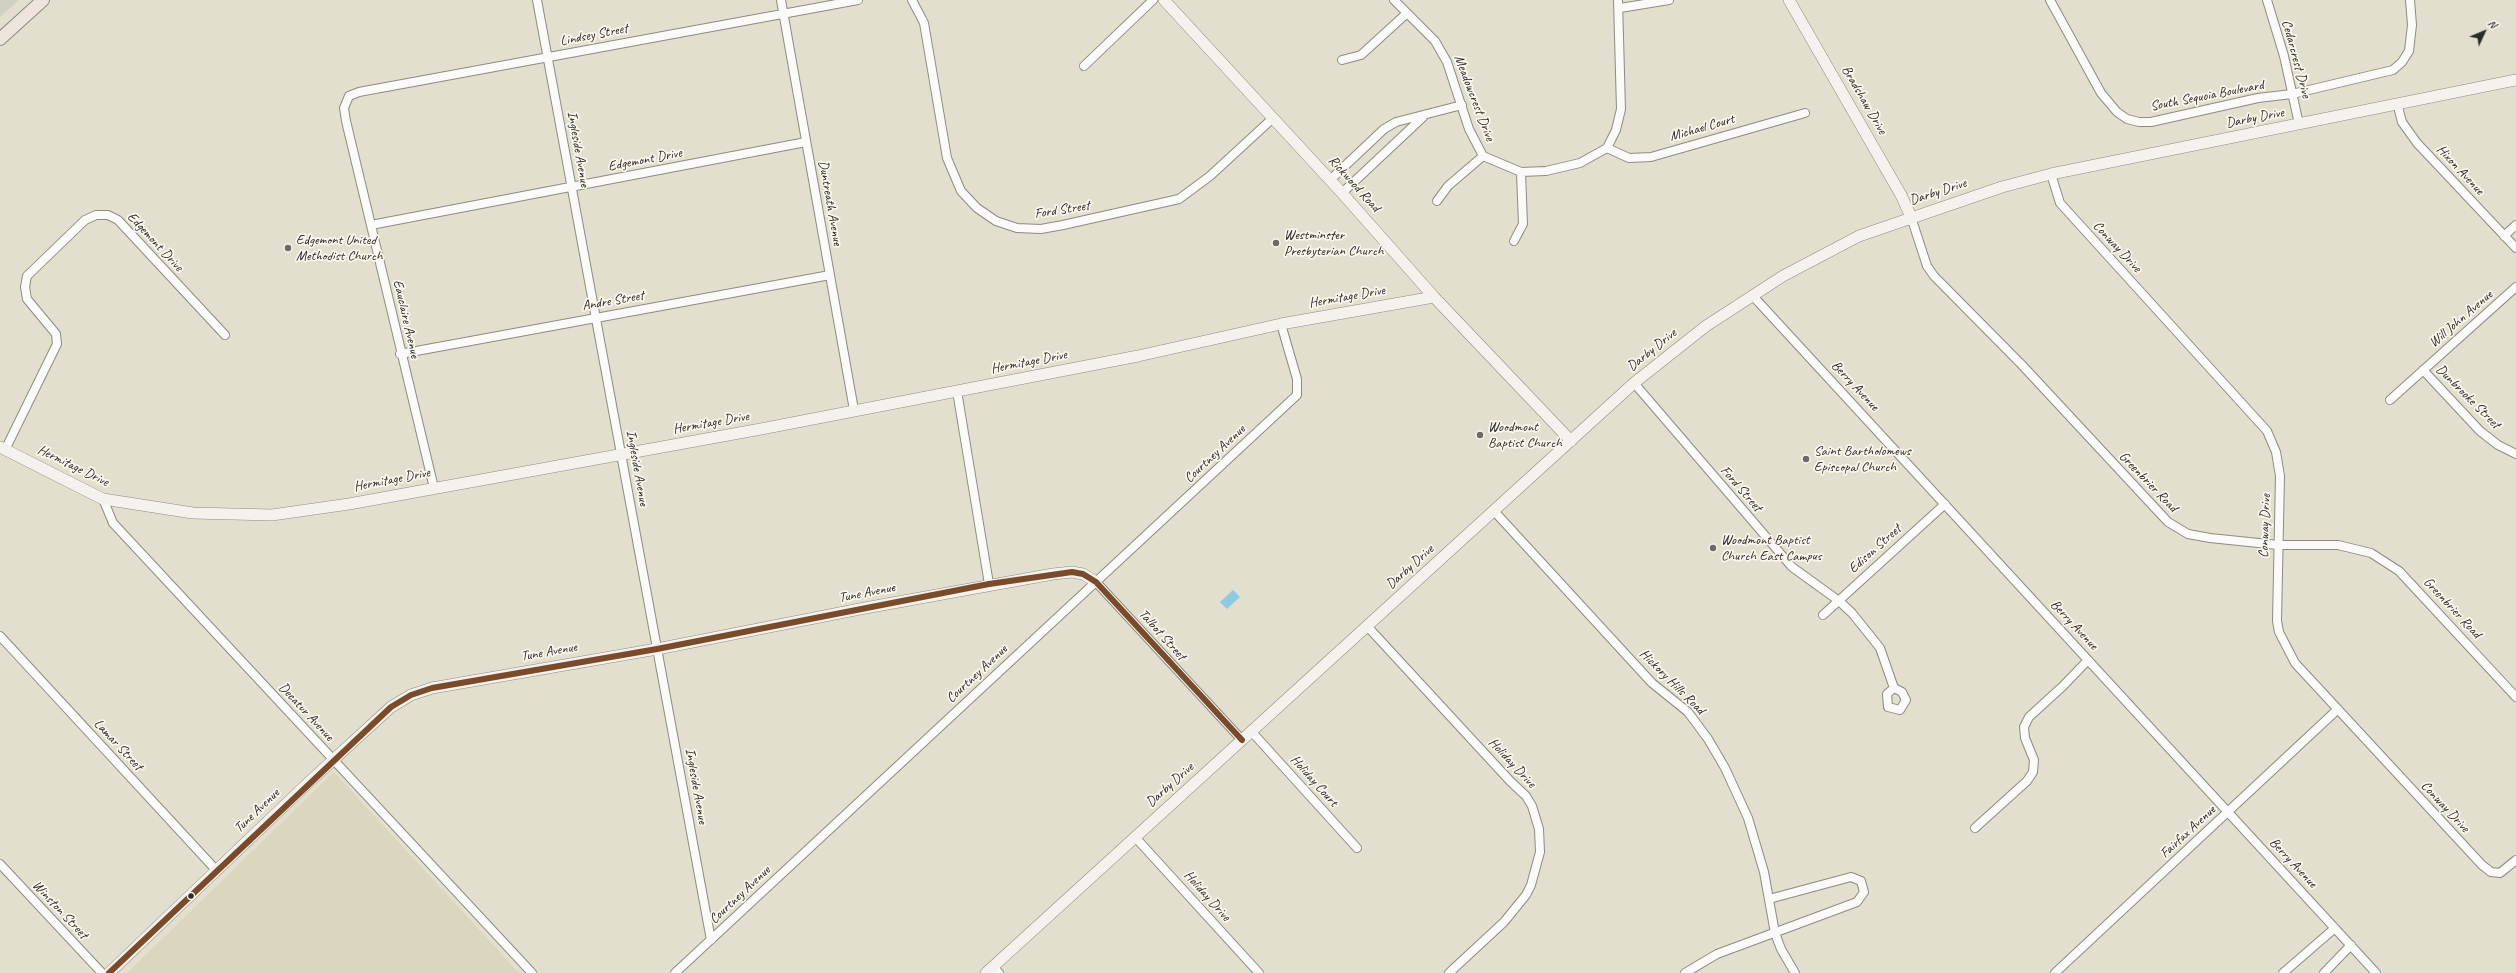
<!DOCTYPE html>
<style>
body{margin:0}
#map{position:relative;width:2516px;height:973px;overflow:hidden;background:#e3dfce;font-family:Caveat,sans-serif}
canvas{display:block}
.north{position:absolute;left:2464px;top:12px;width:40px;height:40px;-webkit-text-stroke:3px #fbf7ec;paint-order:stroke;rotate:46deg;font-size:11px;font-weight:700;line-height:16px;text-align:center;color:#2b2b2b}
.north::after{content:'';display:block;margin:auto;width:14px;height:18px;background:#2b2b2b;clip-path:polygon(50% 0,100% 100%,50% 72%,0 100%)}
</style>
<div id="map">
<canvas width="2516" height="973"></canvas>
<div class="north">N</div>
</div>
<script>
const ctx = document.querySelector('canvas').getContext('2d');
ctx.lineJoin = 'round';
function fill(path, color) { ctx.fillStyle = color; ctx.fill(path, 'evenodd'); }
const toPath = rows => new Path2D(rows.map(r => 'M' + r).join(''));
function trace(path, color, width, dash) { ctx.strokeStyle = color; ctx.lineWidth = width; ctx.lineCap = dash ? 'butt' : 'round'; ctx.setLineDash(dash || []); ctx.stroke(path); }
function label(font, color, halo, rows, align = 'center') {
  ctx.font = font + ' Caveat,sans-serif'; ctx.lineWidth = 3.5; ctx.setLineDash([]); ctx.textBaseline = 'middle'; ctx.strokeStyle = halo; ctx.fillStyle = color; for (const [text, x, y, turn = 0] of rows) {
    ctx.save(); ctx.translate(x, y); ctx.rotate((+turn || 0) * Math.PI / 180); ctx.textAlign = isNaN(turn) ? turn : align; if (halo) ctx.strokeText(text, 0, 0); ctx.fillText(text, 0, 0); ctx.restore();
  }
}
fill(toPath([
 [334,772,519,973,127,973]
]), '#dad7be');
fill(toPath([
 [0,0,19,0,0,17]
]), '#d1d1c2');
fill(toPath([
 [1233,590,1240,597,1227,609,1220,602]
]), '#90cae1');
const street = toPath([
 [537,0,711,940],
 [781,0,854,410],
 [912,0,924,23,947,158,961,191,977,208,996,221,1017,228,1041,229,1063,225,1179,199,1210,176,1273,118],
 [1394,0,1435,41,1447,62,1469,129,1483,156,1521,172,1546,171,1580,163,1607,148,1616,130,1621,109,1618,0],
 [2050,0,2101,93,2117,112,2127,119,2139,122,2151,122,2258,98,2292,94,2393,70,2402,62,2409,51,2412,25,2410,0],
 [2267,0,2284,56,2299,124],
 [1620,8,1669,0],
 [1342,60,1361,55,1406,14],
 [1084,66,1153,0],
 [2397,103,2402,122,2417,143,2516,248],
 [1607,148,1629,158,1651,157,1805,113],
 [2051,174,2060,203,2267,431,2276,452,2280,476,2277,621,2279,632,2295,663,2482,865,2491,872,2500,873,2516,860],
 [1330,180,1384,129,1396,122,1462,105],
 [1342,193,1423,117],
 [1437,201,1448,186,1483,156],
 [1911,217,1927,266,1934,276,2022,365,2168,522,2188,534,2210,538,2278,545,2338,545,2371,553,2399,571,2516,697],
 [371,225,806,142],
 [2504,236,2516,225],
 [1514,241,1523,224,1521,172],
 [1752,295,2376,973],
 [400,354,830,275],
 [2423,370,2480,431,2498,445,2516,454],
 [1634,383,1792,567,1839,601,1852,613,1880,648,1894,688],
 [957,391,989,584],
 [2390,400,2516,287],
 [5,450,57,344,56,334,27,299,25,287,27,276,85,220,96,215,108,215,118,220,225,335],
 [434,488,346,121,344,108,349,96,359,92,858,0],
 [103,499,113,523,532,973],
 [1494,511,1652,683,1688,712,1708,739,1725,768,1748,818,1764,872,1775,933,1781,949,1795,973],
 [1096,582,1242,740],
 [1823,615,1945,504],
 [1367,626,1510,781,1526,796,1532,806,1539,829,1540,852,1531,885,1526,895,1504,922,1449,973],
 [0,636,217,871],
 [1894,688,1902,692,1906,700,1900,710,1888,707,1887,694,1894,688],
 [1251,731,1357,848],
 [1975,828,2027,781,2033,772,2034,760,2025,738,2024,727,2029,717,2063,686,2088,660],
 [1135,837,1259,973],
 [0,864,102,973],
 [993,966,999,973],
 [675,973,1297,395,1297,379,1281,324],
 [1685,973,1717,954,1857,902,1864,892,1861,881,1851,877,1769,899],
 [2055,973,2338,709],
 [2283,973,2335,928],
 [2324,973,2351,945]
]);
const secondary = toPath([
 [1164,0,1342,193,1434,297,1571,441],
 [1789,0,1901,195,1911,217],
 [0,447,103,499,193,513,272,515,349,504,761,429,1138,356,1281,324,1434,297],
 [109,973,308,783,391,707,411,695,432,688,657,649,865,608,1053,574,1072,572,1083,574,1096,582],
 [986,973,1634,383,1706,326,1783,276,1859,236,2002,187,2051,174,2516,80]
]);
const primary = toPath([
 [0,39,43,0]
]);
trace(street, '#8d8b82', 10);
trace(secondary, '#8d8b82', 12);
trace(primary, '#8d8b82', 14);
trace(street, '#fbfaf8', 8);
trace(secondary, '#f5f2ed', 11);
trace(primary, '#ede5dc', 12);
trace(toPath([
 [109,973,391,707,411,695,432,688,657,649,989,584,1072,572,1083,574,1096,582,1242,740]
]), '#7a4b2a', 6);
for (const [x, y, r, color] of [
 [1276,243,4,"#6b6a64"],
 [288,248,4,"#6b6a64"],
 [1480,435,4,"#6b6a64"],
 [1806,459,4,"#6b6a64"],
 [1713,548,4,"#6b6a64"],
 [191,896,3.5,"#2b2b2b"]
]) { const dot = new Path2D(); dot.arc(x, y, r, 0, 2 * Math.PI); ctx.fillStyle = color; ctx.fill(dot); trace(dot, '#fbf7ec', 1.5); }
label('14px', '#2b2b2b', '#fbf7ec', [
 ["Lindsey Street",594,35,-11],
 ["Cedarcrest Drive",2296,59,75],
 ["South Sequoia Boulevard",2207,96,-11],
 ["Meadowcrest Drive",1474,98,69],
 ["Bradshaw Drive",1864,100,60],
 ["Darby Drive",2255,118,-11],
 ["Michael Court",1702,128,-16],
 ["Ingleside Avenue",578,149,80],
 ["Edgemont Drive",645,160,-11],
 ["Hixon Avenue",2460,170,47],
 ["Rickwood Road",1354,184,48],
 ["Darby Drive",1938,192,-18],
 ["Duntreath Avenue",830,203,80],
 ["Ford Street",1062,210,-9],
 ["Edgemont Drive",155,242,47],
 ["Conway Drive",2117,247,47],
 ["Hermitage Drive",1347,297,-10],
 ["Andre Street",613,301,-10],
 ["Eauclaire Avenue",406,319,77],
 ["Will John Avenue",2461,319,-41],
 ["Darby Drive",1652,350,-39],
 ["Hermitage Drive",1029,362,-11],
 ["Berry Avenue",1855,386,47],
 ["Dunbrooke Street",2468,397,45],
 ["Hermitage Drive",711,423,-10],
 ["Courtney Avenue",1215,454,-43],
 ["Hermitage Drive",73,466,26],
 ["Ingleside Avenue",637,468,80],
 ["Hermitage Drive",392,480,-11],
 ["Greenbrier Road",2148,482,46],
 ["Ford Street",1741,489,49],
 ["Conway Drive",2265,526,-88],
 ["Edison Street",1875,549,-42],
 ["Darby Drive",1410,567,-42],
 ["Tune Avenue",867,593,-11],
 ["Greenbrier Road",2452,608,47],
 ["Berry Avenue",2074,625,47],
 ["Talbot Street",1162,635,48],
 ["Tune Avenue",549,652,-10],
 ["Courtney Avenue",977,674,-43],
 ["Hickory Hills Road",1672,682,45],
 ["Decatur Avenue",306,712,47],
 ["Lamar Street",118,745,47],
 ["Holiday Drive",1512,763,47],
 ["Holiday Court",1314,781,48],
 ["Darby Drive",1170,785,-42],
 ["Ingleside Avenue",696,786,80],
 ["Conway Drive",2445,807,47],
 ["Tune Avenue",257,811,-44],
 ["Fairfax Avenue",2188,832,-43],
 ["Berry Avenue",2293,863,47],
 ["Courtney Avenue",740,895,-43],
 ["Holiday Drive",1207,896,48],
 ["Winston Street",60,910,47]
]);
label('14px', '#2b2b2b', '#fbf7ec', [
 ["Westminster",1284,235],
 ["Presbyterian Church",1284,251],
 ["Edgemont United",296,240],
 ["Methodist Church",296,256],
 ["Woodmont",1488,427],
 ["Baptist Church",1488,443],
 ["Saint Bartholomews",1814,451],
 ["Episcopal Church",1814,467],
 ["Woodmont Baptist",1721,540],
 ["Church East Campus",1721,556]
], 'left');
</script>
